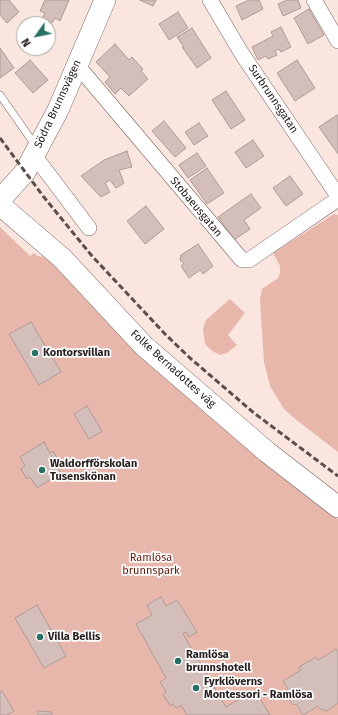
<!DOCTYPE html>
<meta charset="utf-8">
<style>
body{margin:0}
#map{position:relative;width:338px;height:715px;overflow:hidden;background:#fbe5df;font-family:"Fira Sans",sans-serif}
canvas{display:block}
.north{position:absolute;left:16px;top:16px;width:40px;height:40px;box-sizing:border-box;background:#fff;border:1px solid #a9a6a5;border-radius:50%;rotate:237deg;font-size:11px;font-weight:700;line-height:16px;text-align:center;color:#29211f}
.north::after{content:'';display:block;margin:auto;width:14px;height:18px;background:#287066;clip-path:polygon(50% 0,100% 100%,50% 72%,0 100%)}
</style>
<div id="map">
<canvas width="338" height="715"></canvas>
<div class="north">N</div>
</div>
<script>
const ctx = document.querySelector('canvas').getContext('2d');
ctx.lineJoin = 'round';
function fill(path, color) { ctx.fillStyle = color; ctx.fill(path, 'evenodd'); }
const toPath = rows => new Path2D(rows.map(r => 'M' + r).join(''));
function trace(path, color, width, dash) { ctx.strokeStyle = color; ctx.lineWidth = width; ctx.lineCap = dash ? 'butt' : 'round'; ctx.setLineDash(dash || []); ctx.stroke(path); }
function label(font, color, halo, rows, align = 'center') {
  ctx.font = font + ' "Fira Sans",sans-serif'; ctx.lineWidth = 3.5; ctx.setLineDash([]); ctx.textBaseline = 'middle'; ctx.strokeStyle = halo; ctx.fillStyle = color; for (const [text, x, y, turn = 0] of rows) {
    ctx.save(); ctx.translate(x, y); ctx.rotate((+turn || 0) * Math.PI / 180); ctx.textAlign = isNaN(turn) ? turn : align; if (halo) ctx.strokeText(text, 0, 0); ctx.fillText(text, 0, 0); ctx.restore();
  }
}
fill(toPath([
 [334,214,338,215,338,452,294,418,284,409,270,386,264,362,260,300,262,289,278,278,280,273,280,266,273,253],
 [0,227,30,256,34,253,37,256,46,257,303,493,338,519,338,715,0,715],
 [230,299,245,313,228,335,237,345,227,353,220,355,212,351,205,344,203,329,206,320]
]), '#e8b7ac');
const building = toPath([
 [0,0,9,0,19,12,7,23,0,15,0,0],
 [45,0,69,0,60,21,55,18,52,23,42,19,45,13,40,11,45,0],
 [140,0,156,0,153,6,140,0],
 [249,0,259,0,263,9,242,20,236,6,249,0],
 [287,0,298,0,301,8,283,16,278,4,287,0],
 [309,9,324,35,308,44,294,18,309,9],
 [178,12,188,28,169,40,159,24,178,12],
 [281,27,291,47,281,52,279,49,275,51,277,55,268,59,266,56,258,60,252,47,273,36,271,32,281,27],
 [192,28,211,58,197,68,182,47,184,47,177,37,192,28],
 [115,44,129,60,132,57,143,69,141,71,148,79,129,96,121,88,115,94,105,82,110,77,96,62,115,44],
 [0,48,14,68,0,78,0,48],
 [30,60,48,80,33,93,15,73,30,60],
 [297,60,315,88,295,101,277,73,297,60],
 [226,91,245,120,231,129,212,100,226,91],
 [337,115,338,117,338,154,319,127,337,115],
 [164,121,186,148,175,157,152,131,164,121],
 [199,123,208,136,194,145,185,132,199,123],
 [253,140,264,156,246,168,235,152,253,140],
 [127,151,132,167,119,170,124,183,116,188,110,180,105,183,110,192,101,197,81,176,104,160,127,151],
 [197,153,206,166,188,178,179,165,197,153],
 [207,168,224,193,207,204,190,180,207,168],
 [290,176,303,194,286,206,273,188,290,176],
 [251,194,261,208,244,220,250,229,234,240,218,217,251,194],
 [146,206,164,229,145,244,127,221,146,206],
 [198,244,213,266,203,274,200,270,189,278,181,266,184,264,180,260,181,255,198,244],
 [31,322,61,372,39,385,9,334,31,322],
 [87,406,102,431,89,439,74,414,87,406],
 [44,442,50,453,53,451,58,459,54,461,61,473,37,488,30,477,27,479,21,469,25,466,20,457,44,442],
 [161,597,166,606,177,600,197,632,189,637,186,632,183,634,226,707,255,690,270,715,187,715,181,705,176,708,173,704,170,706,163,694,166,692,160,682,166,678,136,624,152,615,147,605,161,597],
 [37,605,66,656,44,668,15,618,37,605],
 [336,649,338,652,338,703,327,711,320,709,318,706,303,715,297,705,292,704,286,695,288,689,283,681,301,670,299,667,316,657,318,660,336,649],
 [2,691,14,711,7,715,0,715,0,692,2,691],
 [38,711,52,712,52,715,38,715,38,711]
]);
fill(building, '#d4beb9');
trace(building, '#b09b96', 1);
const lane = toPath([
 [0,95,35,145]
]);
const street = toPath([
 [210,0,242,54,338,196],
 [314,0,338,41],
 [77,65,242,260,249,260,338,199],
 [34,155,89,228]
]);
const secondary = toPath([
 [0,200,25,172,58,110,105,0],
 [0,205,62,258,144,346,267,452,338,507]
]);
trace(lane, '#75625d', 8);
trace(street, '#75625d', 16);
trace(secondary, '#75625d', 22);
trace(lane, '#fff', 7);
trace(street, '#fff', 15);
trace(secondary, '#fff', 21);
trace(toPath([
 [0,138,43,196,92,256,166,335,190,358,254,413,338,476]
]), '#5a4f4c', 3, [6, 3]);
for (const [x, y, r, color] of [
 [35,353,4,"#287066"],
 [42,470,4,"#287066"],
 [40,637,4,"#287066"],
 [178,661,4,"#287066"],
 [196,688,4,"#287066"]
]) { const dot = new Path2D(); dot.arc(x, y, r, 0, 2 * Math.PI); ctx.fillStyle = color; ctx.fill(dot); trace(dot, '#fff', 1.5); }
label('11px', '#29211f', '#fff', [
 ["Surbrunnsgatan",273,99,56],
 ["Södra Brunnsvägen",58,104,-65],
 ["Stobaeusgatan",196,207,50],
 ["Folke Bernadottes väg",173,369,42]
]);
label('bold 11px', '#29211f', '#fff', [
 ["Kontorsvillan",43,353],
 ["Waldorfförskolan",50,464],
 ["Tusenskönan",50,477],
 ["Villa Bellis",48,637],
 ["Ramlösa",186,655],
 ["brunnshotell",186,668],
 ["Fyrklöverns",204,682],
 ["Montessori - Ramlösa",204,695]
], 'left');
label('11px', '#611506', '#fff', [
 ["Ramlösa",151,558],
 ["brunnspark",151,571]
]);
</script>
